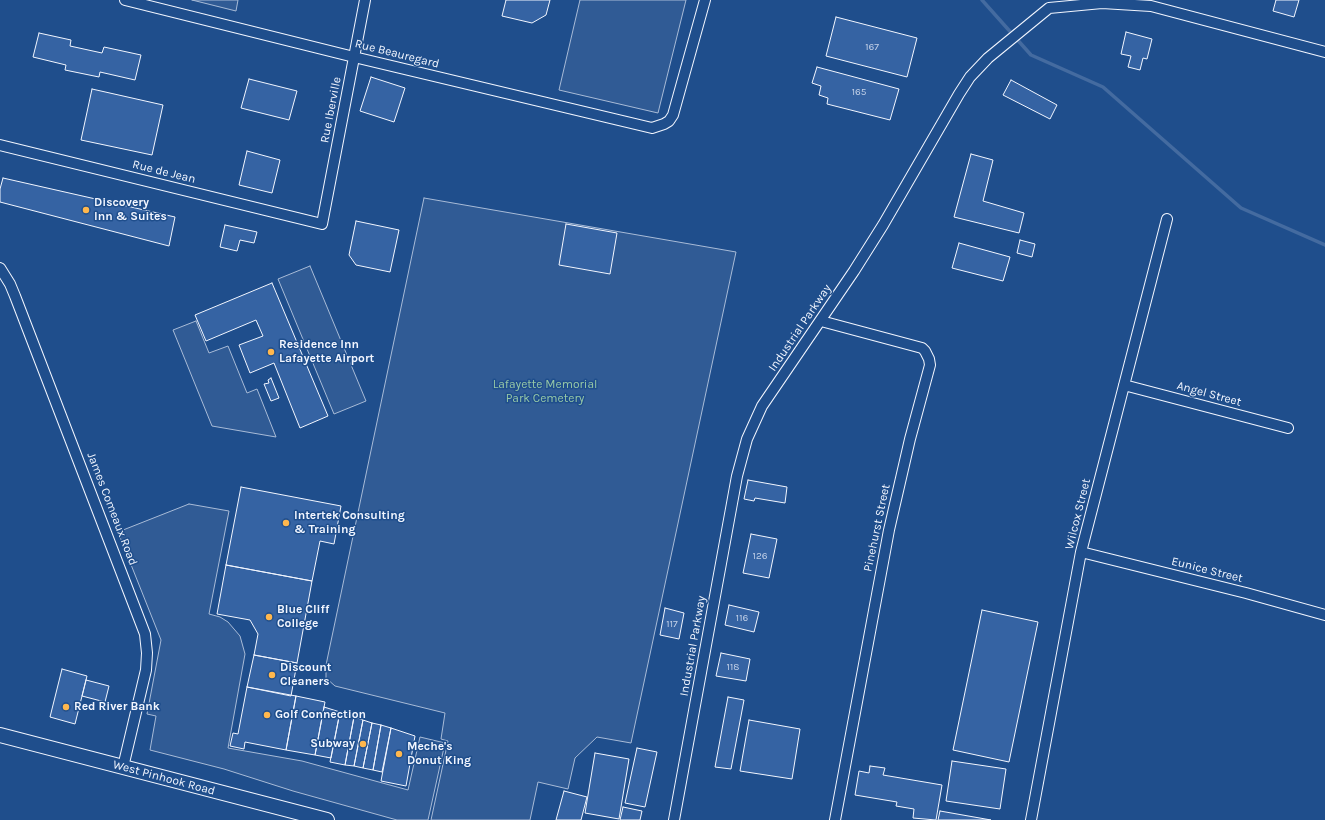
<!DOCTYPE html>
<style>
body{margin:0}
canvas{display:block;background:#1f4e8c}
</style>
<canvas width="1325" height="820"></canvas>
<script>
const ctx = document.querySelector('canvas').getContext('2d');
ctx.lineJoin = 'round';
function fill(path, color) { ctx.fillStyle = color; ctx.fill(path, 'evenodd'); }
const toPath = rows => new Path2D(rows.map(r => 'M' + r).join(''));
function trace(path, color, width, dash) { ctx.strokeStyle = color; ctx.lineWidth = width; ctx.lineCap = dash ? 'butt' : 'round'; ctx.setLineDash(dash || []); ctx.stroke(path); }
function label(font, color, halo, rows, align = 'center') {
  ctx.font = font + ' Karla,sans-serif'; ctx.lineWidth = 3; ctx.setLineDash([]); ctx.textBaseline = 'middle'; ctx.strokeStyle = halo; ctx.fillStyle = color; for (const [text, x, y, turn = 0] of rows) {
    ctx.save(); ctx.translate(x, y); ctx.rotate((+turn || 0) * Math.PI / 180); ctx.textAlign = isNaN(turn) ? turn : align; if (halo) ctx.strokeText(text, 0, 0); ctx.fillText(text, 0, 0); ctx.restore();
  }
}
const built = toPath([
 [192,0,238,0,236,11,192,0],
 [580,0,686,0,658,113,559,90,580,0],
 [424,198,736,252,631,743,597,737,575,758,568,789,538,782,530,820,431,820,448,741,441,739,445,713,335,686,326,678,326,665,424,198],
 [310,266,366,401,334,414,278,279,310,266],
 [196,321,209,353,228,346,247,393,257,389,276,437,212,426,173,330,196,321],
 [189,504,229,511,209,614,220,617,228,622,240,636,245,654,228,748,302,761,408,790,420,737,445,743,428,820,397,820,293,791,224,769,150,750,156,716,147,714,161,640,118,532,189,504]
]);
fill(built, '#305b95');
trace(built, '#a8bbd7', 1);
trace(toPath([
 [982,0,1031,55,1103,87,1241,208,1325,245]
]), '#446ba0', 3.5);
const building = toPath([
 [506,0,550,0,546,15,532,23,502,16,506,0],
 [1276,0,1299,0,1294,17,1273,11,1276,0],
 [836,17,917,38,907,77,826,56,836,17],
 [1126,32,1152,39,1147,59,1143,58,1140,70,1128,67,1131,56,1121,54,1126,32],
 [39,33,71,40,70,46,102,53,104,47,141,55,135,80,100,72,99,77,65,70,66,65,33,57,39,33],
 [817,67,899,89,890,120,827,104,828,98,819,95,821,86,812,83,817,67],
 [371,77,405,88,394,122,360,111,371,77],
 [249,79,297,91,289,120,241,108,249,79],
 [1011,80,1057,105,1050,119,1003,95,1011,80],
 [92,89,163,105,152,155,81,140,92,89],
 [247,151,280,160,272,193,239,185,247,151],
 [971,154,993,160,983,201,1024,213,1019,233,954,217,971,154],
 [3,178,175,217,169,246,0,202,0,189,3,178],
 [356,221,399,230,390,272,356,265,349,255,356,221],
 [566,224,617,233,610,274,559,265,566,224],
 [225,225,257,232,254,243,240,240,237,251,220,247,225,225],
 [1020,240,1035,244,1032,257,1017,253,1020,240],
 [959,243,1010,257,1003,281,952,268,959,243],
 [272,283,328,416,300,428,274,363,250,373,239,345,263,336,256,320,206,341,195,315,272,283],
 [271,378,279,398,271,401,264,384,269,383,268,380,271,378],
 [748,480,787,487,785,503,755,498,754,501,744,499,748,480],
 [241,487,341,506,334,544,320,541,312,581,226,565,241,487],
 [751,534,777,539,769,578,743,573,751,534],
 [226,565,312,581,297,663,254,655,258,634,250,620,217,614,226,565],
 [729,605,759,612,754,632,725,625,729,605],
 [665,608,684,613,679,639,660,635,665,608],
 [982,610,1038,622,1009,762,953,750,982,610],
 [721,653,750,659,746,681,716,676,721,653],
 [254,655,297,663,291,696,247,687,254,655],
 [62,669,87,676,75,724,50,717,62,669],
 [86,680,109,686,105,702,82,696,86,680],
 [247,687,296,696,286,750,245,742,244,749,230,746,233,733,238,734,247,687],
 [296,696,325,702,315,755,286,750,296,696],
 [728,697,744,700,731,769,715,767,728,697],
 [324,707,340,712,331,758,315,755,324,707],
 [340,712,354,717,345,765,330,762,340,712],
 [354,717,363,720,354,766,345,765,354,717],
 [363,720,372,723,363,768,354,766,363,720],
 [749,720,800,729,792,779,740,771,749,720],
 [372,723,381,725,373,770,363,768,372,723],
 [381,725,391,728,382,772,373,770,381,725],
 [391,728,415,736,406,786,381,781,391,728],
 [637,748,657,752,645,807,625,803,637,748],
 [595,753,629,759,619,819,585,813,595,753],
 [952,761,1006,769,1000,809,946,801,952,761],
 [870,766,885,768,883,775,942,785,936,820,913,818,914,809,896,806,897,802,855,795,859,771,869,773,870,766],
 [564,791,587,797,581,820,556,820,564,791],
 [623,807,642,811,640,820,620,820,623,807],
 [940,811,991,820,938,820,940,811]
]);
fill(building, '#3563a3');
trace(building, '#f2f6ff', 1);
const street = toPath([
 [125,0,354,57,652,128,664,124,669,121,673,115,705,0],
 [0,145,322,224,365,0],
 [0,268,10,284,15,296,145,634,147,653,146,670,123,767],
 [821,321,922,348,925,351,929,359,930,365,910,439,889,530,835,820],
 [1124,385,1288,428],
 [1081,552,1246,593,1325,615],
 [674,820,737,476,747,439,762,406,854,271,883,225,959,94,970,77,988,58,1049,8,1102,3,1151,6,1325,52],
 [1031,820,1081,552,1167,219]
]);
const secondary = toPath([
 [0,735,327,820]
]);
trace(street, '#f2f6ff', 12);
trace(secondary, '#f2f6ff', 16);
trace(street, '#1f4e8c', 10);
trace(secondary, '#1f4e8c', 14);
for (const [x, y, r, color] of [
 [86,210,4,"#ffb74d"],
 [271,352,4,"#ffb74d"],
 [286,523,4,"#ffb74d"],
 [269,617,4,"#ffb74d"],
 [272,675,4,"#ffb74d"],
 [66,707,4,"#ffb74d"],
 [267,715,4,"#ffb74d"],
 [363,744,4,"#ffb74d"],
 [399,754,4,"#ffb74d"]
]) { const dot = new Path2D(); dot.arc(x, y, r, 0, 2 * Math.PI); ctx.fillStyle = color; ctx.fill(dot); trace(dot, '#1f4e8c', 1.5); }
label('10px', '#c3d1e8', null, [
 ["167",872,47],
 ["165",859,92],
 ["126",760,556],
 ["116",742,618],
 ["117",672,624],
 ["118",733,667]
]);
label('12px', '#f2f6ff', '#1f4e8c', [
 ["Rue Beauregard",397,54,14],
 ["Rue Iberville",331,110,-79],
 ["Rue de Jean",164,172,14],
 ["Industrial Parkway",800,328,-56],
 ["Angel Street",1209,394,15],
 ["James Comeaux Road",112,509,69],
 ["Wilcox Street",1078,514,-76],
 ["Pinehurst Street",877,528,-78],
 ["Eunice Street",1207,570,14],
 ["Industrial Parkway",693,646,-80],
 ["West Pinhook Road",164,778,15]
]);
label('bold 12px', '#f2f6ff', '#1f4e8c', [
 ["Discovery",94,203],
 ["Inn & Suites",94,217],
 ["Residence Inn",279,345],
 ["Lafayette Airport",279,359],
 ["Intertek Consulting",294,516],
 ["& Training",294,530],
 ["Blue Cliff",277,610],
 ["College",277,624],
 ["Discount",280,668],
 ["Cleaners",280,682],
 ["Red River Bank",74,707],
 ["Golf Connection",275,715],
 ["Subway",355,744,"right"],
 ["Meche's",407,747],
 ["Donut King",407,761]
], 'left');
label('12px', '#97c8a6', '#1f4e8c', [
 ["Lafayette Memorial",545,385],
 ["Park Cemetery",545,399]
]);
</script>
